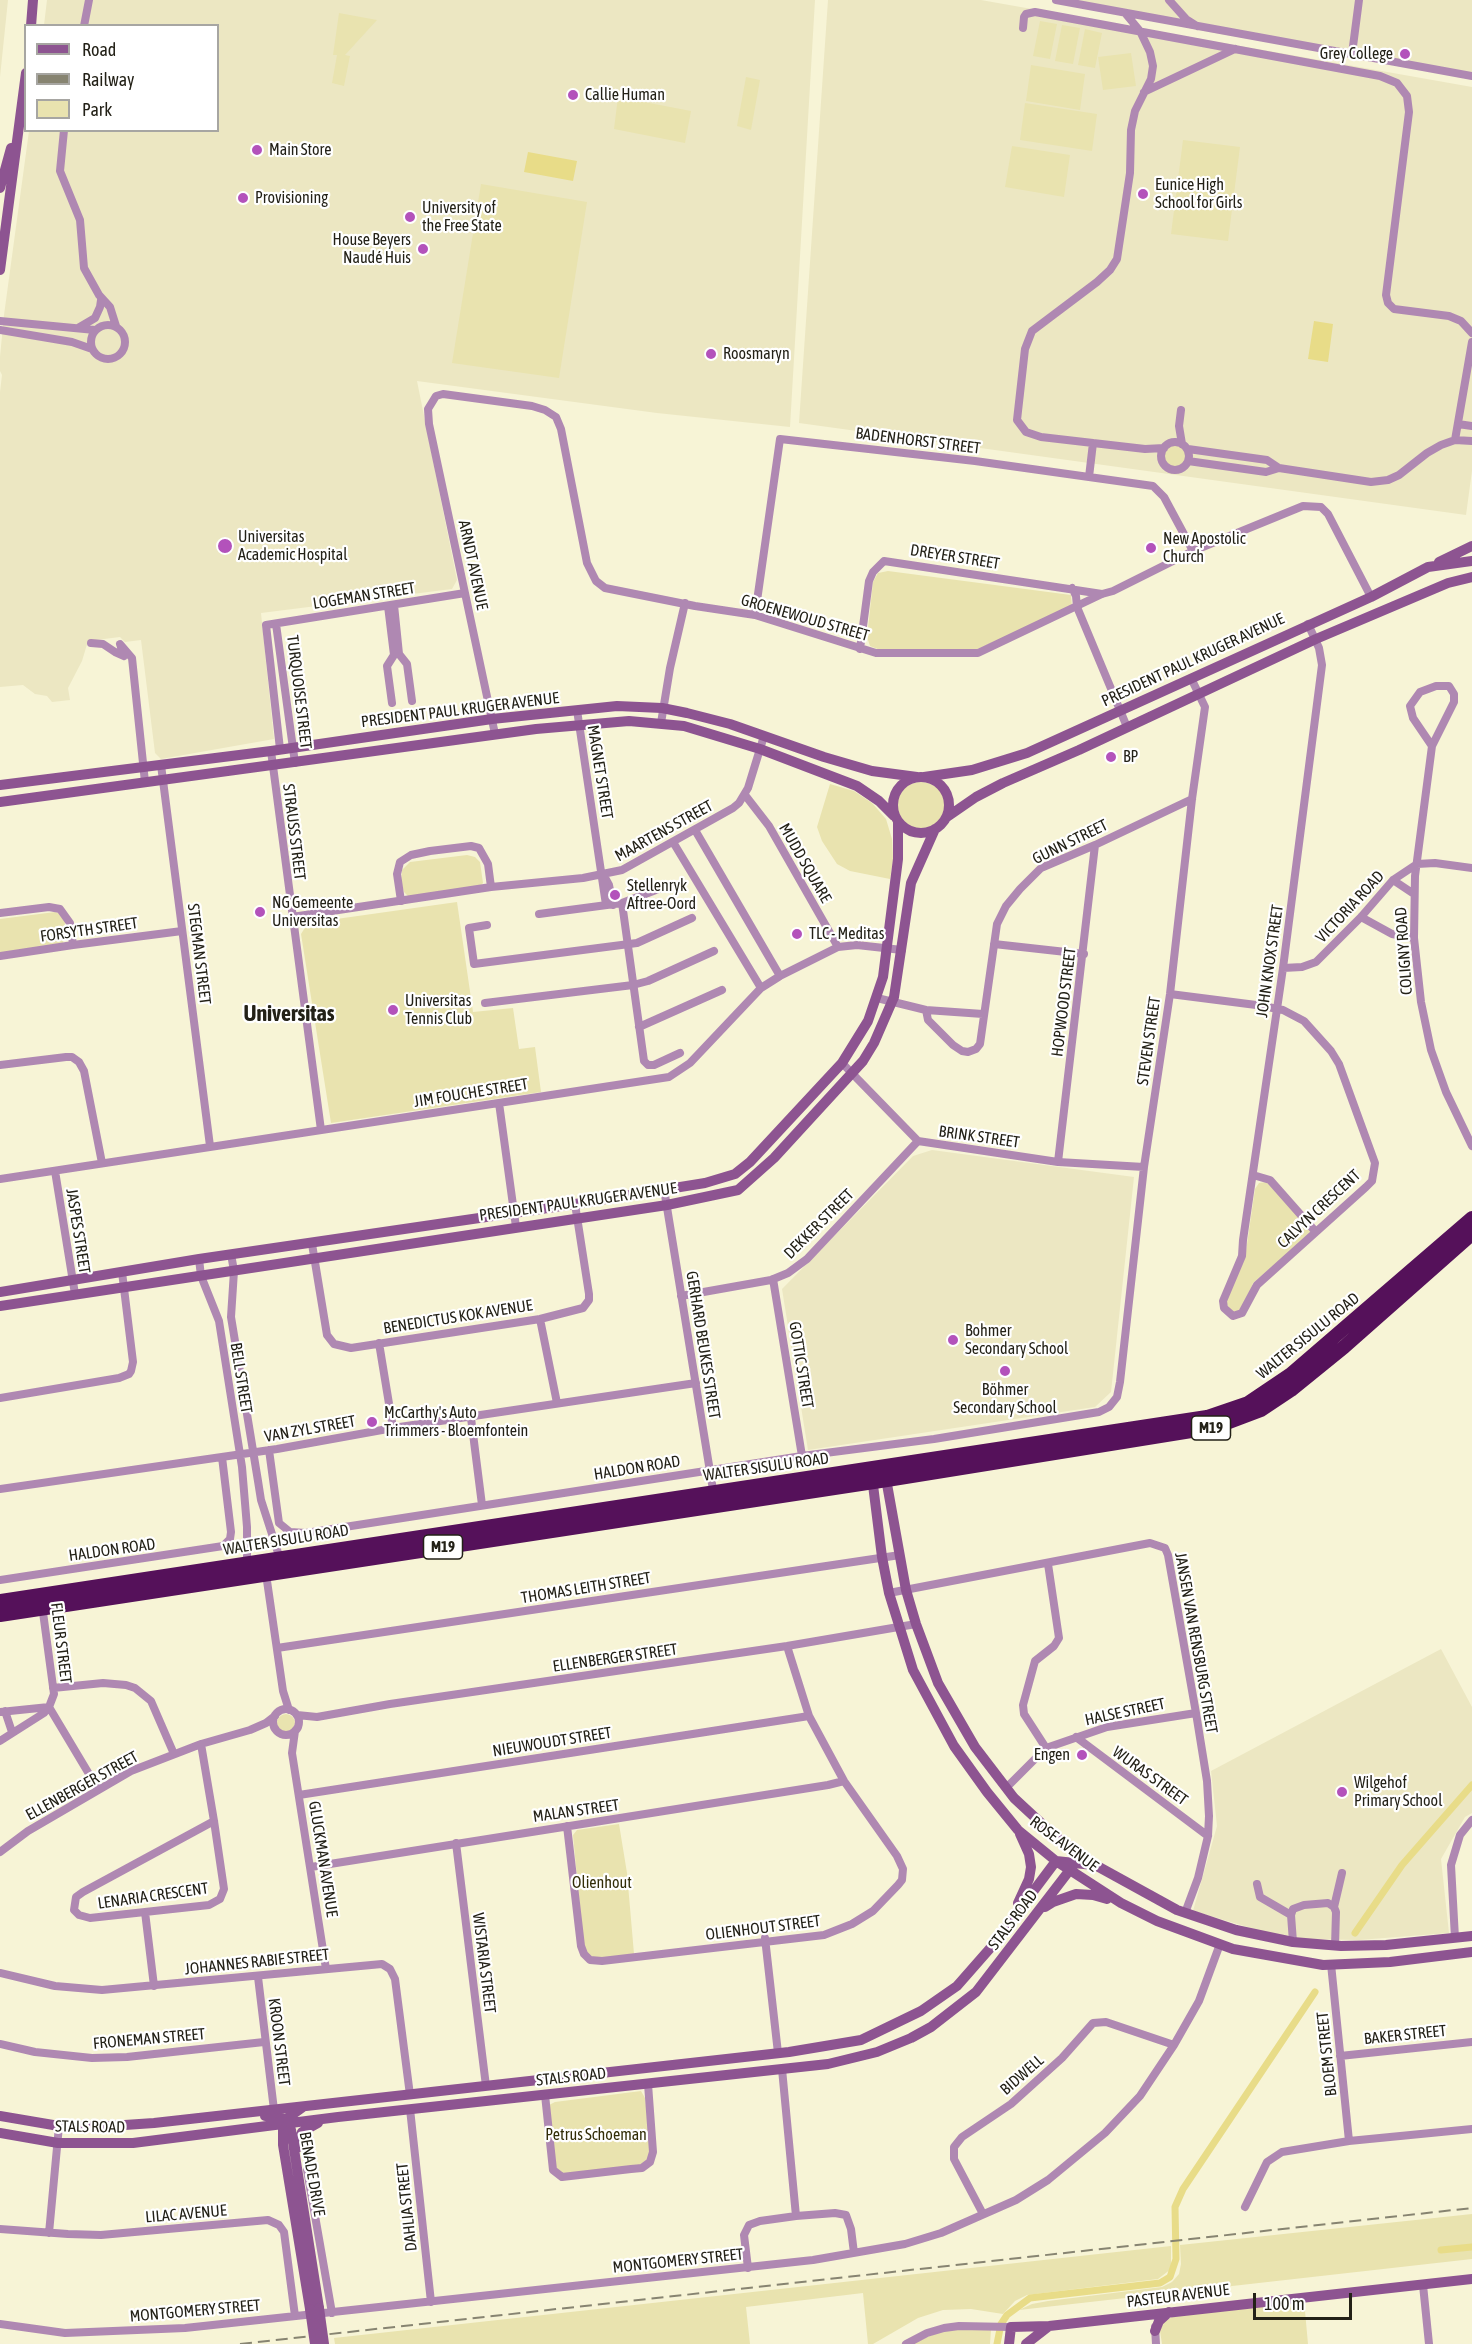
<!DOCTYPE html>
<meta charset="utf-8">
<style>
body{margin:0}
#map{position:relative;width:1472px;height:2344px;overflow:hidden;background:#f7f4d6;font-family:"Asap Condensed",sans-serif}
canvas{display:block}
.legend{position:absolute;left:24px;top:24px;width:195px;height:108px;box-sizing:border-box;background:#fff;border:2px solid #a7a6a2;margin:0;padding:8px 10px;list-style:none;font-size:18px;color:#232117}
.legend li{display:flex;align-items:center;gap:12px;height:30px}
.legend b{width:30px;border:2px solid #a7a6a2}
.scale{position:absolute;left:1253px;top:2293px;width:99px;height:27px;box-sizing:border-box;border:3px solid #232117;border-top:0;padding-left:8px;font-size:18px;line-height:21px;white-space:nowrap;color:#232117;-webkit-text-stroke:4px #fff;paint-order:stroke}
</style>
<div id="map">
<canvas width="1472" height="2344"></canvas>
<ul class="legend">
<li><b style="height:8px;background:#8d5491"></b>Road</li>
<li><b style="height:8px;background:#878471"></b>Railway</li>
<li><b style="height:16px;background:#e9e3af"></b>Park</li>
</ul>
<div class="scale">100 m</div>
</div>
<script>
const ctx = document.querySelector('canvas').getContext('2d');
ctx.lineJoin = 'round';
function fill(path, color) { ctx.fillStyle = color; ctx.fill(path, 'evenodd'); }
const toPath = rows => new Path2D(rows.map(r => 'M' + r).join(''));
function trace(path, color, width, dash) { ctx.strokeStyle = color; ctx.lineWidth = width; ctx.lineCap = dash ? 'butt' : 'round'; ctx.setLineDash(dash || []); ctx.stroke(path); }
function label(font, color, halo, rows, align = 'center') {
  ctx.font = font + ' "Asap Condensed",sans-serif'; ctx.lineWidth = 4.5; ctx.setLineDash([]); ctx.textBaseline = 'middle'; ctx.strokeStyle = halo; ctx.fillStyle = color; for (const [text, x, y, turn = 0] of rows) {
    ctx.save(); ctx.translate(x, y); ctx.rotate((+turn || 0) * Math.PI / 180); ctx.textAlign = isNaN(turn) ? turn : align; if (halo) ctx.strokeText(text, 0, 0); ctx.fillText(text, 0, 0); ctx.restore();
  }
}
fill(toPath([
 [0,0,8,0,0,77],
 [47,0,815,0,790,427,657,413,417,381,457,580,452,589,261,613,274,739,161,759,155,753,141,640,125,642,120,637,88,641,82,661,68,688,70,700,52,702,47,696,35,694,23,685,0,687,0,392,2,375,0,371,0,357,4,315,29,131,218,130,218,26,44,25],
 [828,0,981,0,1472,87,1472,471,1466,515,799,423],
 [1051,0,1472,0,1472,77,1203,31],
 [932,1150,1134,1177,1111,1392,1095,1407,808,1450,782,1289,913,1156],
 [1441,1649,1472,1707,1472,1813,1465,1817,1441,1859,1449,1933,1359,1940,1309,1939,1275,1935,1193,1911,1217,1826,1211,1771]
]), '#ece7c2');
fill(toPath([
 [339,13,377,20,345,55,350,56,344,86,332,83,337,55,333,55],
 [1040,21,1057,24,1050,59,1033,56],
 [1062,25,1080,28,1073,64,1055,61],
 [1085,29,1102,33,1095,68,1078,65],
 [1131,53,1136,86,1103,90,1098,57],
 [1031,65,1085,74,1080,110,1026,101],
 [746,77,760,80,751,130,737,126],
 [618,97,691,111,685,143,614,129],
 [1025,103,1097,114,1092,151,1020,140],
 [1183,140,1240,147,1228,241,1171,234],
 [1012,146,1070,155,1064,197,1005,187],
 [481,184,587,202,559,378,452,363],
 '1164 456a11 11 0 1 1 22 0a11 11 0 1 1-22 0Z',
 [888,571,1071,595,1072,607,971,652,880,650,870,646,867,637,873,582,878,573],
 '896 807a25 25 0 1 1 50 0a25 25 0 1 1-50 0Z',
 [830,784,854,791,872,803,886,819,892,839,893,860,890,879,850,871,837,864,822,841,817,827],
 [467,855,475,857,480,862,483,883,477,890,411,899,404,892,401,882,402,870,410,862],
 [457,902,473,1012,513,1008,519,1049,535,1047,541,1092,331,1123,301,934,308,923],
 [55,912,62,914,65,922,63,944,0,954,0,919],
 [1266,1182,1271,1185,1311,1230,1308,1236,1253,1283,1245,1304,1236,1314,1231,1312,1227,1304,1227,1297,1245,1258,1255,1189,1259,1183],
 '277 1723a9 9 0 1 1 18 0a9 9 0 1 1-18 0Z',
 [619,1824,627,1873,634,1954,596,1960,584,1951,573,1835,577,1830],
 [641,2091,645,2098,652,2151,647,2166,568,2176,555,2171,549,2105,555,2102],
 [1472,2214,1472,2259,1019,2310,1032,2304,1048,2301,1162,2287,1172,2282,1179,2274,1181,2264,1180,2245],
 [1171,2246,1171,2269,1158,2279,1027,2295,1015,2301,1003,2314,971,2309,943,2310,918,2318,873,2344,868,2344,863,2293,746,2307,750,2344,335,2344,334,2338],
 [1293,2302,1300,2305,1305,2311,1308,2344,1162,2344,1160,2331,1163,2323,1172,2317],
 [966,2327,991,2330,990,2344,912,2344,943,2330]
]), '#e9e3af');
fill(toPath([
 [528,152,577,161,573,181,524,172],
 [1314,321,1333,324,1328,362,1308,359]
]), '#e8dc88');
trace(toPath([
 [1355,1933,1402,1865,1472,1785],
 [1441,2250,1472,2247],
 [997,2344,1001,2324,1007,2315,1030,2298,1160,2283,1170,2277,1176,2259,1175,2207,1183,2189,1315,1992]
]), '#e8dc88', 7);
trace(toPath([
 [1056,0,1472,76],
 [1169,0,1186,19,1197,26],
 [1125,13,1140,31,1150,52,1153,66,1151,79,1135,111,1131,130,1130,173,1117,259,1110,270,1097,282,1032,331,1025,349,1017,420,1026,432,1041,437,1145,449,1164,448],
 [84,26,89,0],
 [1023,28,1024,17,1026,14,1035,12,1380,76,1397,83,1407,96,1409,112,1386,295,1388,303,1394,309,1449,316,1461,321,1472,333],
 [1352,54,1359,0],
 [1144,92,1235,49],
 [64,130,60,171,80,220,84,268,99,295,110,307,116,326],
 [0,321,95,330],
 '91 342a17 17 0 1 1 34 0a17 17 0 1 1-34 0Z',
 [78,328,95,318,100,307,101,300],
 [0,330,72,342,92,349],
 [1181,410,1179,426,1182,444],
 [1458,424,1472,426],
 [1455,440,1472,342],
 '1161 456a14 14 0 1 1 28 0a14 14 0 1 1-28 0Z',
 [1188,449,1267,460,1279,468],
 [1188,461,1266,472,1279,468,1371,482,1388,480,1399,475,1427,453,1441,445,1455,440,1472,441],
 [1089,477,1093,443],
 [1072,588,1076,596,1077,607,1127,727],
 [394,605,399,654,407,664,412,701],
 [388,606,394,655,387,666,392,703],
 [755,615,780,439,975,461,1153,486,1164,497,1193,551],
 [276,624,295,763],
 [91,643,103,644,115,652,124,656,120,644,132,658,145,782],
 [860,649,869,581,873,572,884,561,1102,594],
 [577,710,606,905],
 [661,723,670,668,685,603],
 [495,734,429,424,428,409,436,396,443,394,532,406,545,410,556,417,561,429,587,563,596,581,605,588,695,606,755,615,876,653,978,653,1102,594,1113,591,1193,551,1303,506,1321,507,1328,514,1371,597],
 [1432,746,1413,718,1410,706,1420,692,1436,686,1449,686,1454,694,1454,702,1432,746,1415,876,1414,938,1421,1002,1431,1050,1446,1092,1472,1146],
 [280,749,266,625,465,593],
 [271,751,321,1130],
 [161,765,210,1146],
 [745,795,769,826,838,947],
 [695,830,780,976],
 [673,842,761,988],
 [603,874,609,885,613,905],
 [1393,880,1414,894],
 [401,901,397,874,400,862,411,855,430,851,471,846,479,848,488,864,491,887],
 [622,903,644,1061,648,1065,654,1065,680,1053],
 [0,913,49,907,60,909,70,923,73,945],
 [539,914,622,903,669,885],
 [292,917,491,887,583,878,622,870,733,808,739,803,748,788,764,736],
 [1361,917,1392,934,1414,938],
 [487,925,469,928,474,964,637,943,692,918],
 [994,944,1084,954],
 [0,956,73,945,182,931],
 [1283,968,1302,967,1316,962,1361,917,1393,880,1417,864,1435,863,1472,868],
 [1170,994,1264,1006,1277,1009,1283,1010,1304,1021,1331,1051,1339,1064,1375,1163,1372,1181,1366,1187,1257,1285,1242,1313,1233,1316,1224,1308,1223,1301,1242,1256,1243,1240,1277,1009,1283,968,1322,665,1319,648,1308,624],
 [877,998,926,1010,983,1014],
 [485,1003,633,985,648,981,714,951],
 [926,1010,928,1020,953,1045,962,1051,968,1052,976,1049,980,1044,997,924,1006,906,1020,889,1041,868,1095,845,1192,799],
 [639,1027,722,990],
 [842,1063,918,1141,1058,1162,1144,1167],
 [0,1065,66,1057,72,1057,79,1062,84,1071,102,1163],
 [499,1103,516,1227],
 [1058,1162,1095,845],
 [55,1171,75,1294],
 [1253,1175,1270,1180,1315,1231],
 [0,1179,669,1077,690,1063,761,988,780,976,838,947,857,945,902,950],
 [664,1189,714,1496],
 [312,1244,327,1335,334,1344,351,1348,540,1319,583,1308,589,1300,589,1294,575,1204],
 [231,1254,234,1271,231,1317,258,1481,261,1500,281,1562],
 [199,1259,201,1276,219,1321,242,1467,247,1527,247,1567],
 [773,1279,802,1456],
 [681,1296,771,1280,788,1273,807,1259,918,1141],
 [540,1319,557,1403],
 [379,1343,393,1428],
 [0,1398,119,1378,129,1374,131,1371,133,1362,122,1272],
 [471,1418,482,1505],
 [269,1450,279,1523,290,1532,306,1533,802,1456,934,1439,1099,1412,1109,1407,1117,1397,1120,1382,1144,1167,1170,994,1192,799,1205,707,1191,678],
 [0,1489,277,1449,393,1428,696,1383],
 [266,1574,283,1691,289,1710],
 [0,1580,223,1546,230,1539,231,1532,222,1457],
 [889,1593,1150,1543,1165,1548,1168,1555,1196,1713,1207,1781,1209,1816,1208,1836,1198,1878,1185,1913],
 [277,1648,900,1555],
 [53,1688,103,1683,126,1685,135,1688,151,1701,174,1754],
 [49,1707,98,1789],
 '273 1722a13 13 0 1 1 26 0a13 13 0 1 1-26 0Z',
 [5,1711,12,1732],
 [0,1712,49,1707],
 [297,1715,317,1717,390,1704,787,1646,916,1624],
 [295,1731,292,1753,326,1969],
 [1076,1737,1208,1836],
 [0,1741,44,1713,49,1707,54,1694,42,1605],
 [201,1744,214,1821,224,1889,220,1899,209,1905,90,1918,79,1915,74,1910,76,1897,83,1892,214,1821],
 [1046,1748,1024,1714,1023,1705,1035,1661,1054,1646,1059,1638,1048,1564],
 [1006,1788,1046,1748,1107,1727,1196,1713],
 [299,1795,809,1716],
 [567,1826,581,1946,584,1954,590,1960,602,1961,824,1935,852,1924,873,1911,898,1885,902,1880,903,1869,897,1856,844,1781,809,1716,787,1646],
 [456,1843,486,2086],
 [0,1852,28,1831,131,1771,201,1744,250,1730,266,1723,275,1716],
 [311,1867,828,1785,844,1781],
 [1257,1884,1260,1897,1291,1915],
 [1334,1907,1342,1873],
 [145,1912,154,1986],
 [765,1938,778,2053],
 [1455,1938,1451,1865,1460,1835,1472,1820],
 [1293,1942,1291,1915,1293,1909,1304,1905,1328,1903,1334,1907,1336,1912,1335,1946],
 [1331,1964,1349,2141],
 [0,1973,55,1986,102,1990,382,1964,390,1969,395,1979,410,2095],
 [258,1977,274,2110],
 [0,2044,35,2052,92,2058,127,2057,264,2042],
 [1340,2056,1472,2042],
 [782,2069,796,2216],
 [545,2095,553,2170,562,2177,631,2169,642,2168,650,2162,653,2152,648,2084],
 [410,2109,431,2302],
 [307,2170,332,2313],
 [1245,2207,1267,2162,1282,2152,1349,2141,1472,2129],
 [983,2214,954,2159,954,2147,962,2137,1011,2104,1062,2058,1093,2023,1106,2022,1174,2045],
 [0,2229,68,2234,101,2235,268,2220,279,2225,284,2232,295,2316],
 [49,2233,59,2126],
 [748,2268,744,2235,749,2225,760,2221,796,2216,835,2213,846,2215,851,2229,854,2253],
 [1423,2285,1429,2344],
 [0,2324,65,2333,185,2328,813,2260,905,2244,941,2233,1016,2200,1048,2180,1105,2133,1140,2096,1174,2045,1199,2001,1220,1944],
 [1155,2327,1156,2344],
 [906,2344,927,2333,944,2328,959,2326,1011,2327]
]), '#af88b2', 8);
trace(toPath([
 [31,26,33,0],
 [0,188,11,148],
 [0,270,26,73],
 [1439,562,1472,546],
 '893 805a28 28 0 1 1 56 0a28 28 0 1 1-56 0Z',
 [924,777,972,770,1027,753,1371,597,1428,567,1472,561],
 [0,785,271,751,492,719,617,706,662,708,687,713,730,724,824,757,872,771,917,777],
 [0,802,536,729,629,721,684,726,760,749,857,786,879,801,894,816],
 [947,817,976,797,1003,783,1079,750,1316,639,1448,583,1472,577],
 [0,1292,199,1259,575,1204,705,1183,735,1174,750,1162,842,1063,868,1021,883,977,898,859,898,823],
 [0,1306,667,1205,738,1190,774,1158,863,1061,874,1043,894,997,911,883,935,829],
 [885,1473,906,1590,916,1624,938,1683,975,1747,1014,1798,1055,1836,1097,1866,1177,1910,1236,1930,1293,1942,1341,1946,1386,1945,1472,1936],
 [872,1477,882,1557,889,1593,913,1670,954,1746,987,1792,1018,1830,1056,1861,1121,1903,1157,1921,1233,1949,1323,1965,1390,1962,1472,1952],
 [1056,1861,1093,1865],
 [1018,1903,1029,1879,1031,1867,1029,1854,1020,1834],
 [1045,1907,1053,1902,1076,1894,1093,1895,1107,1899],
 [303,2107,289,2117,283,2130,283,2145,310,2309],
 [0,2116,59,2126,110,2126,154,2123,789,2052,861,2040,921,2011,957,1986,993,1945,1056,1861],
 [265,2116,277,2116,284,2119,291,2130,319,2308],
 [0,2133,58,2143,133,2143,338,2117,828,2064,877,2052,911,2038,931,2027,976,1992,1069,1871],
 [297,2148,302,2132,318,2123],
 [1155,2331,1159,2321,1169,2312],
 [1009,2344,1011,2327,1049,2326,1472,2279],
 [1026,2344,1049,2326]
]), '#8d5491', 10);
trace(toPath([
 [0,1601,1207,1417,1248,1403,1291,1374,1472,1218],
 [0,1615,887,1480,1216,1427,1261,1410,1291,1390,1344,1347,1472,1234]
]), '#55115a', 14);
trace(toPath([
 [240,2344,1472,2208]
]), '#878471', 2, [12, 6]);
trace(toPath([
 [319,2308,324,2344],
 [310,2309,315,2344]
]), '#8d5491', 10);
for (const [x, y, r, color] of [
 [1405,54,6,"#b352bb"],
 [573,95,6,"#b352bb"],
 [257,150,6,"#b352bb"],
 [1143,194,6,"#b352bb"],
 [243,198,6,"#b352bb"],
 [410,217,6,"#b352bb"],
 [423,249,6,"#b352bb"],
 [711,354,6,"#b352bb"],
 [225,546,8,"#b352bb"],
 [1151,548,6,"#b352bb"],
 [1111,757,6,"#b352bb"],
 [615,895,6,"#b352bb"],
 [260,912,6,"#b352bb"],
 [797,934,6,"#b352bb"],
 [393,1010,6,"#b352bb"],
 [953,1340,6,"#b352bb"],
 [1005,1371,6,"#b352bb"],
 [372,1422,6,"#b352bb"],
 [1082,1755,6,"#b352bb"],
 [1342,1792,6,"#b352bb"]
]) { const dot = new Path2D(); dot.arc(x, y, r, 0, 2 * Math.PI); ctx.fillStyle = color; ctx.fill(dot); trace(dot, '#fff', 2); }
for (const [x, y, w] of [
 [1211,1428,39],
 [443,1547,39]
]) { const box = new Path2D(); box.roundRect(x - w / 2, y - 12, w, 24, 4.5); ctx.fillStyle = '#fff'; ctx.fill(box); trace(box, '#232117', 1.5); }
label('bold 15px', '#232117', null, [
 ["M19",1211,1428],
 ["M19",443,1547]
]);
label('16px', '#232117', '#fff', [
 ["Grey College",1393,54,"right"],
 ["Callie Human",585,95],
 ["Main Store",269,150],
 ["Eunice High",1155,185],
 ["School for Girls",1155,203],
 ["Provisioning",255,198],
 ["University of",422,208],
 ["the Free State",422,226],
 ["House Beyers",411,240,"right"],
 ["Naudé Huis",411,258,"right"],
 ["Roosmaryn",723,354],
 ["Universitas",238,537],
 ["Academic Hospital",238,555],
 ["New Apostolic",1163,539],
 ["Church",1163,557],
 ["BP",1123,757],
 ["Stellenryk",627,886],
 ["Aftree-Oord",627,904],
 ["NG Gemeente",272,903],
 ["Universitas",272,921],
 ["TLC - Meditas",809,934],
 ["Universitas",405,1001],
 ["Tennis Club",405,1019],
 ["Bohmer",965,1331],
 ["Secondary School",965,1349],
 ["Böhmer",1005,1390,"center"],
 ["Secondary School",1005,1408,"center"],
 ["McCarthy's Auto",384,1413],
 ["Trimmers - Bloemfontein",384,1431],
 ["Engen",1070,1755,"right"],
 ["Wilgehof",1354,1783],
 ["Primary School",1354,1801]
], 'left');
label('16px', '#232117', '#fff', [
 ["BADENHORST STREET",918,441,7],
 ["DREYER STREET",955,557,9],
 ["ARNDT AVENUE",473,565,78],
 ["LOGEMAN STREET",364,596,-9],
 ["GROENEWOUD STREET",805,618,16],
 ["PRESIDENT PAUL KRUGER AVENUE",1193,660,-25],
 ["TURQUOISE STREET",299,692,83],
 ["PRESIDENT PAUL KRUGER AVENUE",460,710,-7],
 ["MAGNET STREET",600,772,81],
 ["MAARTENS STREET",664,831,-29],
 ["STRAUSS STREET",294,832,83],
 ["GUNN STREET",1070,842,-26],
 ["MUDD SQUARE",805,863,60],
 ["VICTORIA ROAD",1350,907,-47],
 ["FORSYTH STREET",89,930,-8],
 ["COLIGNY ROAD",1404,951,-94],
 ["STEGMAN STREET",199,954,83],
 ["JOHN KNOX STREET",1270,961,-82],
 ["HOPWOOD STREET",1064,1002,-83],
 ["STEVEN STREET",1149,1041,-82],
 ["JIM FOUCHE STREET",471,1093,-9],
 ["BRINK STREET",979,1137,8],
 ["PRESIDENT PAUL KRUGER AVENUE",578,1202,-8],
 ["CALVYN CRESCENT",1319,1209,-43],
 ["DEKKER STREET",819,1224,-45],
 ["JASPES STREET",78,1231,81],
 ["BENEDICTUS KOK AVENUE",458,1317,-9],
 ["WALTER SISULU ROAD",1308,1336,-39],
 ["GERHARD BEUKES STREET",703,1345,81],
 ["GOTTIC STREET",801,1365,81],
 ["BELL STREET",241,1378,81],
 ["VAN ZYL STREET",310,1429,-10],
 ["WALTER SISULU ROAD",766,1467,-8],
 ["HALDON ROAD",637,1468,-9],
 ["WALTER SISULU ROAD",286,1540,-9],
 ["HALDON ROAD",112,1550,-8],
 ["THOMAS LEITH STREET",586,1588,-9],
 ["FLEUR STREET",61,1643,83],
 ["JANSEN VAN RENSBURG STREET",1196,1643,80],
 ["ELLENBERGER STREET",615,1658,-8],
 ["HALSE STREET",1125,1712,-12],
 ["NIEUWOUDT STREET",552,1742,-9],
 ["WURAS STREET",1150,1776,36],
 ["ELLENBERGER STREET",82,1786,-29],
 ["MALAN STREET",576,1811,-8],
 ["ROSE AVENUE",1064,1844,37],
 ["GLUCKMAN AVENUE",323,1859,81],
 ["LENARIA CRESCENT",153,1896,-8],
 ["STALS ROAD",1013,1920,-53],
 ["OLIENHOUT STREET",763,1928,-7],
 ["JOHANNES RABIE STREET",257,1962,-6],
 ["WISTARIA STREET",484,1963,83],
 ["BAKER STREET",1405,2035,-6],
 ["FRONEMAN STREET",149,2039,-5],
 ["KROON STREET",279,2042,83],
 ["BLOEM STREET",1327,2054,-96],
 ["BIDWELL",1022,2075,-41],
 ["STALS ROAD",571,2077,-6],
 ["STALS ROAD",90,2127,1],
 ["BENADE DRIVE",312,2174,80],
 ["DAHLIA STREET",407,2207,-96],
 ["LILAC AVENUE",186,2214,-5],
 ["MONTGOMERY STREET",678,2261,-6],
 ["PASTEUR AVENUE",1178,2296,-7],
 ["MONTGOMERY STREET",195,2311,-5]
]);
label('16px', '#322d07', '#fff', [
 ["Olienhout",602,1883],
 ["Petrus Schoeman",596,2135]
]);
label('bold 22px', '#232117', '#fff', [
 ["Universitas",289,1014]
]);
</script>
